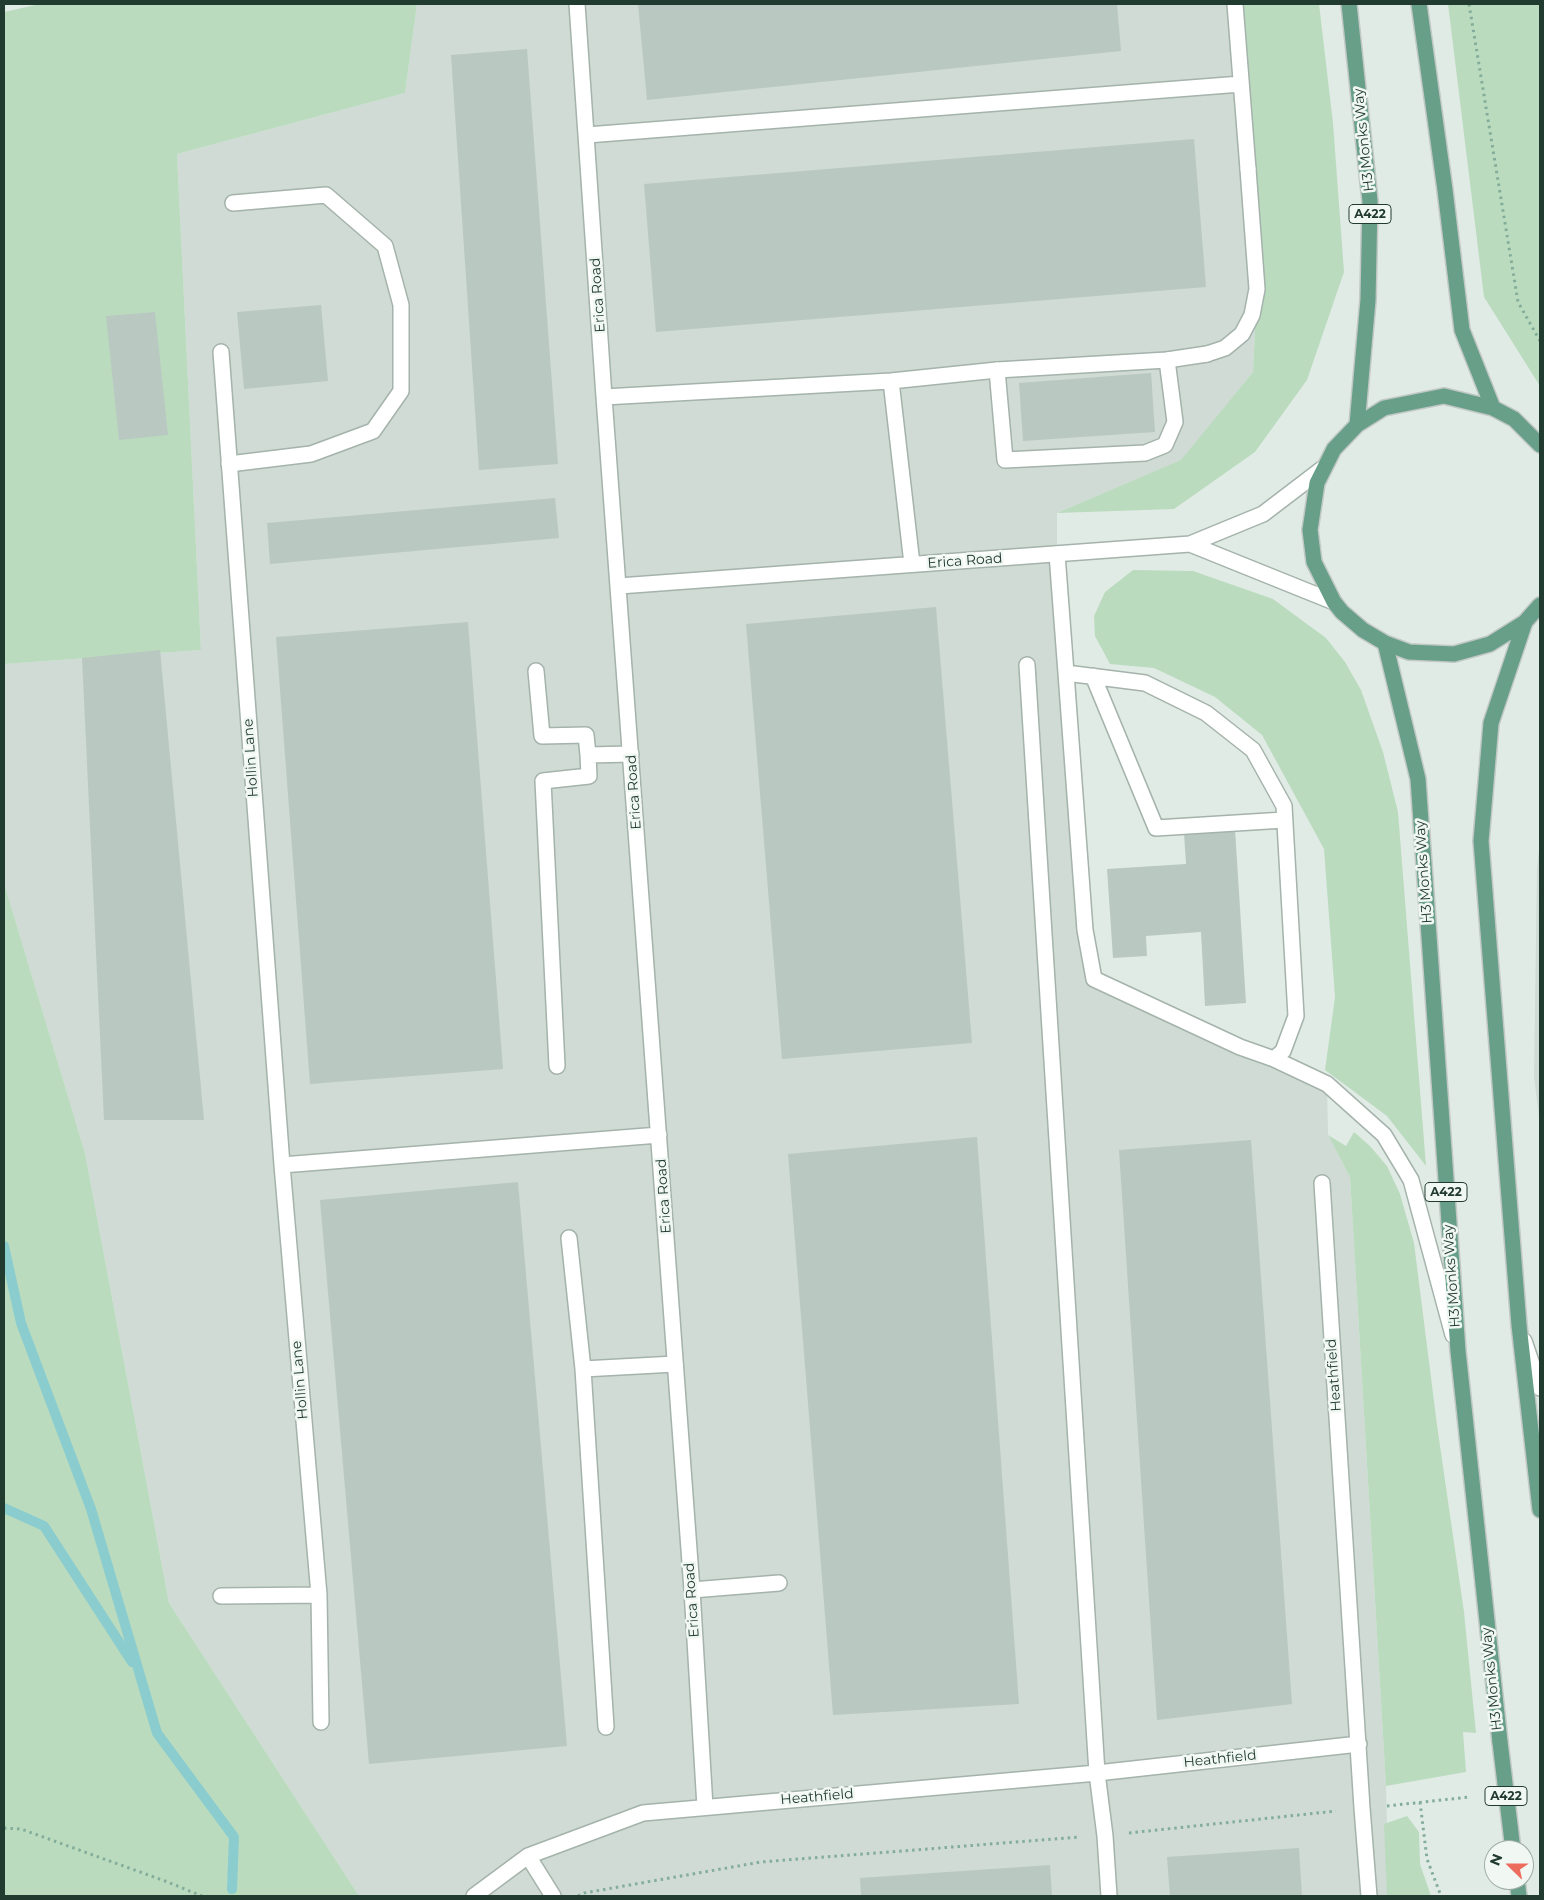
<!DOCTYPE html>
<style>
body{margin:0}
#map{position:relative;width:1544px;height:1900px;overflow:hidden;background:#e1ebe5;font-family:Montserrat,sans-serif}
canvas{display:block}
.frame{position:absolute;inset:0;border:5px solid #223b31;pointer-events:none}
.north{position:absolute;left:1484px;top:1840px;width:50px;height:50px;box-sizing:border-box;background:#f1f8f4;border:1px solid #9eaca6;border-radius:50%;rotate:292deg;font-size:14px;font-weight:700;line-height:20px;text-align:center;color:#223b31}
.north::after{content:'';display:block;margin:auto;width:18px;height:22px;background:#ec6d5e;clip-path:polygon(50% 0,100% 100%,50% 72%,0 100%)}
</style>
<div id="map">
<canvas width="1544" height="1900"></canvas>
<div class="frame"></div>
<div class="north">N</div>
</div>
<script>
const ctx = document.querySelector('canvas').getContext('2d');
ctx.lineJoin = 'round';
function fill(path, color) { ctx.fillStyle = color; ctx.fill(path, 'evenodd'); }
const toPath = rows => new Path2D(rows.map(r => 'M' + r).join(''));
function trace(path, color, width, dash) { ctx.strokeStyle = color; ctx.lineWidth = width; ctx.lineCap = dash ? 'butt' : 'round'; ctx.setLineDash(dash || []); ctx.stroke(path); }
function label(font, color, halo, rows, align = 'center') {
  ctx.font = font + ' Montserrat,sans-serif'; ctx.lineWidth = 5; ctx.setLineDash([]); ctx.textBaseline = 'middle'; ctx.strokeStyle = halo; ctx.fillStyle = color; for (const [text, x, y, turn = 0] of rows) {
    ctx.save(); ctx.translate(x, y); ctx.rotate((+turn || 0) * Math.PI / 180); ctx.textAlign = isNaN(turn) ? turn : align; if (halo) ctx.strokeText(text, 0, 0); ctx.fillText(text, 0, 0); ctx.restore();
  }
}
fill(toPath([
 [417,4,1235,4,1257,288,1253,372,1182,460,1057,513,1057,554,1094,979,1327,1084,1328,1135,1350,1177,1386,1786,1389,1896,359,1896,169,1603,85,1153,4,883,4,664,201,650,177,154,405,93],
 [1540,842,1540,1124,1534,1077,1537,868]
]), '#cfdbd4');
fill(toPath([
 [40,4,417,4,405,93,177,154,201,650,4,664,4,12],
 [1235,4,1319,4,1333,123,1344,272,1307,380,1255,452,1174,509,1057,513,1181,460,1253,372,1257,288],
 [1448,4,1540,4,1540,386,1484,297],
 [1133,570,1193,571,1273,599,1326,638,1345,662,1361,690,1383,752,1398,812,1426,1166,1387,1116,1325,1070,1335,997,1324,849,1262,735,1215,697,1154,668,1110,664,1095,636,1094,616,1105,592],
 [4,883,85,1153,169,1603,359,1896,4,1896],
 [1354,1132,1370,1146,1387,1166,1400,1194,1414,1243,1437,1425,1464,1612,1476,1733,1463,1732,1466,1772,1386,1786,1350,1177,1328,1135,1346,1146],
 [1407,1816,1419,1832,1420,1864,1431,1896,1387,1896,1384,1824]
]), '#bbdbbf');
trace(toPath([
 [4,1246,21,1323,91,1509,157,1733,234,1837,232,1889],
 [4,1508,44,1526,132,1662]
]), '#8bcdce', 10);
fill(toPath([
 [638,4,1117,4,1121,51,647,100],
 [527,49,558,464,479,470,451,55],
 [1194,139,1206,287,656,332,644,184],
 [321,305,328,381,244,389,237,312],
 [155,312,168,435,119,440,106,316],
 [1151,373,1155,432,1023,441,1019,383],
 [555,498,559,538,270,564,267,523],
 [936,607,972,1043,782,1059,746,624],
 [468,622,503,1069,310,1084,276,637],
 [160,650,204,1120,104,1120,82,658],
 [1235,829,1246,1003,1205,1006,1201,932,1146,936,1147,956,1113,958,1107,869,1186,864,1184,833],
 [977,1137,1019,1704,833,1715,788,1154],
 [1251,1140,1292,1704,1157,1720,1119,1150],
 [518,1182,567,1746,369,1764,320,1200],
 [1299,1848,1302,1896,1170,1896,1167,1857],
 [1050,1865,1052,1896,861,1896,860,1878]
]), '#b9c8c1');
const service = toPath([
 [1207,354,1225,348,1242,334,1252,315,1257,289,1248,169],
 [997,370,1005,460,1145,453,1165,445,1175,422,1167,360],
 [229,464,311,454,373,431,401,391,401,305,385,246,326,195,233,203],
 [1057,554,1066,673,1069,714,1085,930,1094,979,1240,1047,1274,1059,1283,1051,1296,1016,1284,806,1253,750,1206,713,1145,683,1066,673],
 [536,671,542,736,586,735,588,755],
 [1093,676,1156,828,1284,820],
 [1274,1059,1327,1084,1384,1135,1411,1180,1453,1335],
 [557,1066,543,781,589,776,588,755,631,754],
 [569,1238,583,1369],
 [1524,1341,1540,1388],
 [692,1590,779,1583],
 [606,1727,583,1369,675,1364]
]);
const minor = toPath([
 [577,4,604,397,692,1590,705,1807],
 [1235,4,1248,169],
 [587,135,1241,84],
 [221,352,282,1165],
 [891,381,912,564],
 [604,397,891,381,997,370,1167,360,1207,354],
 [1190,544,1334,602],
 [619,586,1190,544,1263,514,1322,469],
 [1027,665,1097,1773,1105,1836,1109,1896],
 [1322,1183,1362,1808,1369,1896],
 [221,1596,319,1595],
 [321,1722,319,1595,282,1165,659,1135],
 [528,1856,553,1896],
 [474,1896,528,1856,643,1813,1097,1773,1359,1744]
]);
const primary = toPath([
 [1349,4,1370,201,1368,300,1357,425],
 [1419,4,1445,190,1462,330,1493,408],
 [1540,445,1514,419,1493,408,1444,396,1384,408,1357,425,1334,449,1317,483,1310,530,1314,562,1334,602,1342,612,1363,630,1385,643,1409,652,1454,654,1490,644,1525,622,1540,605],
 [1525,622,1491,723,1481,841,1519,1325,1540,1510],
 [1385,643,1418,779,1458,1351,1500,1742],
 [1517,1880,1519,1896]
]);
trace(service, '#a4b3ab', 18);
trace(minor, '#a4b3ab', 18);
trace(primary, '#c1c8c5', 18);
trace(toPath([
 [1469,4,1518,302,1540,341],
 [1420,1802,1427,1859,1441,1896],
 [1387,1806,1469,1797],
 [4,1828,21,1829,165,1881,202,1896],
 [1129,1833,1336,1811],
 [578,1896,584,1893,761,1862,1080,1837]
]), '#83ad9a', 3, [2.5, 4]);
trace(service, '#fff', 15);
trace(minor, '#fff', 15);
trace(primary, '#679f89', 15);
const primaryBridge = toPath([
 [1500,1742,1513,1850]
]);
trace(primaryBridge, '#c1c8c5', 18, []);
trace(primaryBridge, '#679f89', 15);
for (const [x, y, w] of [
 [1370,214,42],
 [1446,1192,42],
 [1506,1796,42]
]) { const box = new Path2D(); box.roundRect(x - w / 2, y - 9.5, w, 19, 4); ctx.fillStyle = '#f1f8f4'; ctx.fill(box); trace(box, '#223b31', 1); }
label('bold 12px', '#223b31', null, [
 ["A422",1370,214],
 ["A422",1446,1192],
 ["A422",1506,1796]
]);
label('14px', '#223b31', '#f1f8f4', [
 ["H3 Monks Way",1364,140,-96],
 ["Erica Road",598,295,-94],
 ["Erica Road",965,561,-4],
 ["Hollin Lane",251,758,-94],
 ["Erica Road",634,792,-94],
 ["H3 Monks Way",1424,872,-94],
 ["Erica Road",664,1196,-94],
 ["H3 Monks Way",1452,1276,-94],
 ["Heathfield",1334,1375,-94],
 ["Hollin Lane",300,1380,-95],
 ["Erica Road",692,1600,-94],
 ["H3 Monks Way",1492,1679,-96],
 ["Heathfield",1220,1759,-6],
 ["Heathfield",817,1797,-5]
]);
</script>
